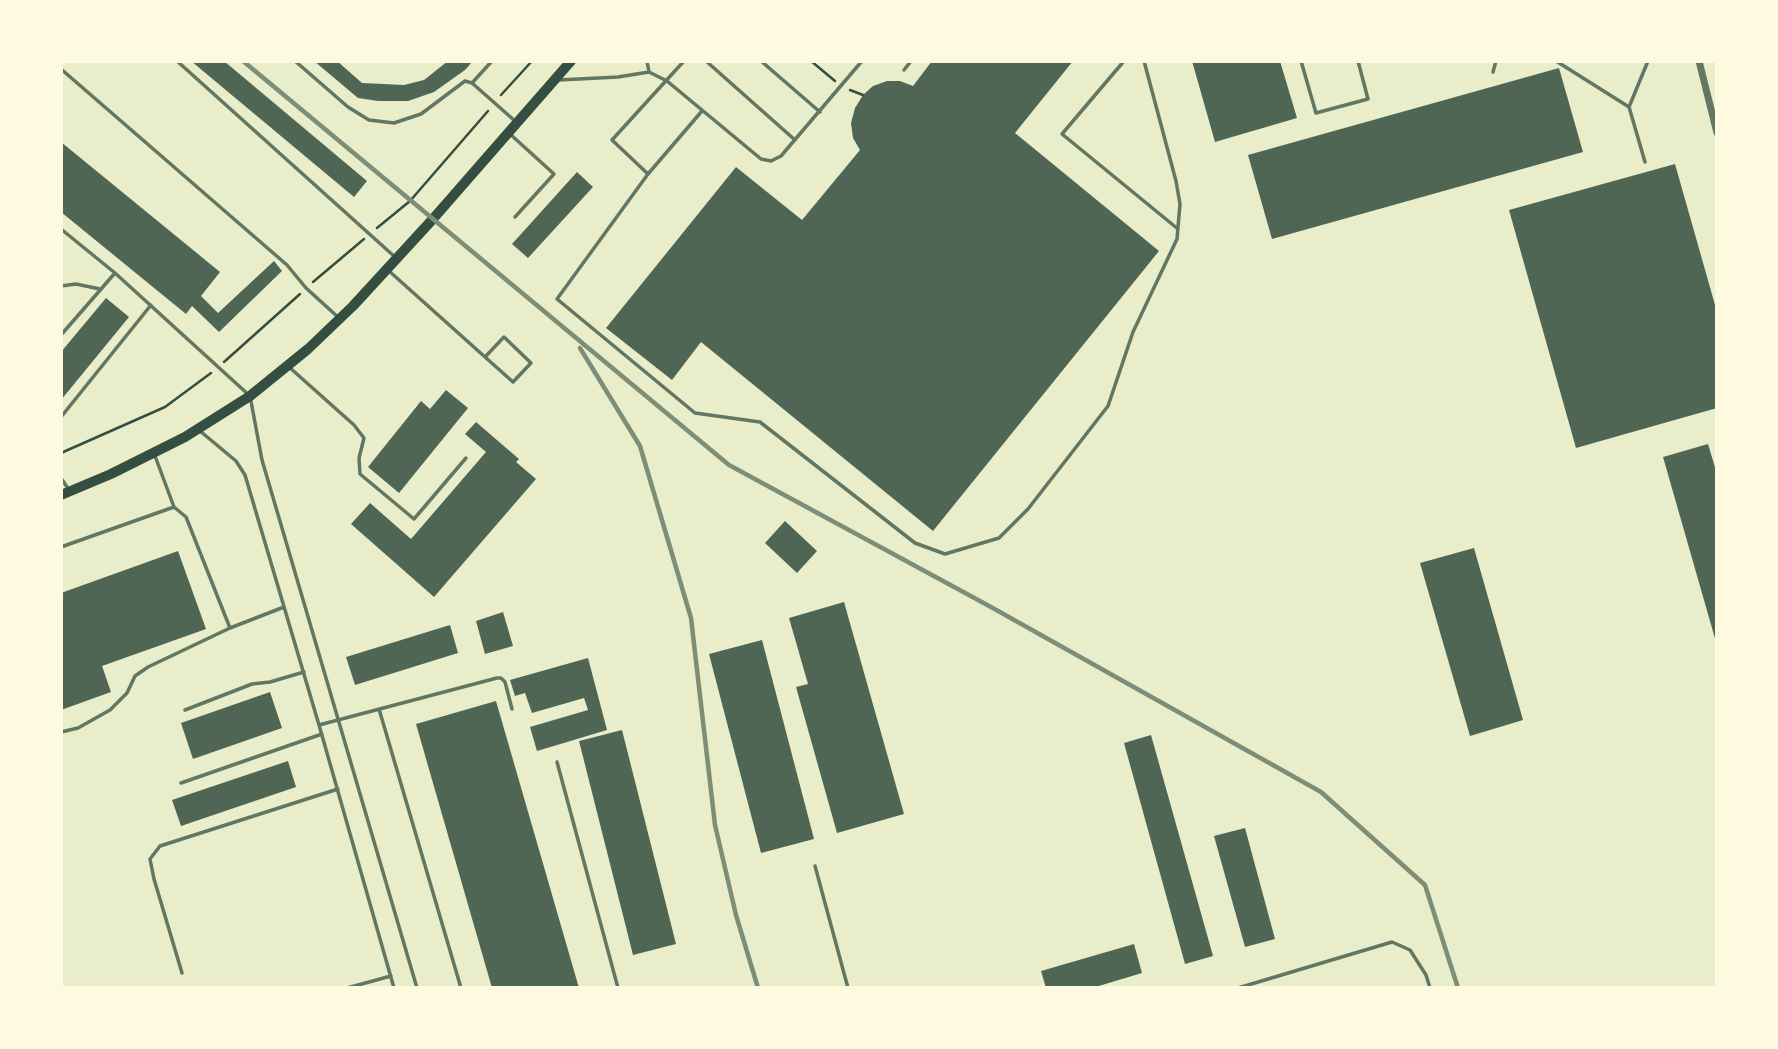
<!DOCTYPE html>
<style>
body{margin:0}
#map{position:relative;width:1778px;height:1049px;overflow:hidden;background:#e9edc9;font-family:"PT Sans Narrow",sans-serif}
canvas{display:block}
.frame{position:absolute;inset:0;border:63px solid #fefae0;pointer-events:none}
</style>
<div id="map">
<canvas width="1778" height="1049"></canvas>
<div class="frame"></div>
</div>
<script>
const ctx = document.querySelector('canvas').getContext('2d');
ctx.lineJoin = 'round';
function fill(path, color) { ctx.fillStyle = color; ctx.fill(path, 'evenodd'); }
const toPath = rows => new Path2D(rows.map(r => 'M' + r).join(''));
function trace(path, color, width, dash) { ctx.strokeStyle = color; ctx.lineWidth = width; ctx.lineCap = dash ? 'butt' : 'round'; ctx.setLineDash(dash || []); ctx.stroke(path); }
fill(toPath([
 [191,61,224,61,367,181,354,197],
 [314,61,337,61,362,83,404,85,424,80,448,61,473,61,465,70,434,92,408,101,378,101,358,98],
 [932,61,1073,61,1015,133,1159,251,933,531,701,342,672,380,606,328,736,167,802,220,860,150,853,138,851,123,855,108,863,95,873,86,887,81,900,81,913,86],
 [1192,61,1280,61,1297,118,1215,142],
 [1559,68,1583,152,1272,239,1248,155],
 [61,142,220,272,201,296,218,313,274,261,282,271,219,332,192,306,186,314,61,212],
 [1675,164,1717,312,1717,408,1576,448,1509,210],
 [577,172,593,187,528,258,512,244],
 [106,298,129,317,61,400,61,352],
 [446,390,468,408,399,493,368,467,421,401,430,409],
 [476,422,519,459,516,462,536,479,434,597,351,524,370,503,411,539,486,452,465,434],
 [1708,444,1717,474,1716,642,1663,457],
 [785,521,817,551,797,573,765,543],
 [1474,548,1523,720,1470,736,1420,563],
 [178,551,206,629,102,666,111,692,61,710,61,593],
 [844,602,904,814,837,833,796,687,808,684,789,618],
 [503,612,513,646,485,654,476,621],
 [450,625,458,653,355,685,346,657],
 [762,640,814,839,761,853,709,654],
 [588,658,607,730,537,751,530,727,588,710,584,698,532,713,525,693,515,696,510,680],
 [270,692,282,728,193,759,181,723],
 [496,701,579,988,492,988,416,724],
 [622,730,676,944,633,955,579,741],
 [1151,735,1213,956,1185,964,1124,743],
 [288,761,296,787,181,826,172,800],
 [1245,828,1275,939,1245,947,1214,836],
 [1134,944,1142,973,1092,988,1046,988,1041,971]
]), '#4f6655');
trace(toPath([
 [811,61,835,81],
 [850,90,863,95],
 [501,95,532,61],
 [377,228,410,201,488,111],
 [313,282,364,239],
 [224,362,300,294],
 [61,453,165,407,211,373]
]), '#344e41', 2.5);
trace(toPath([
 [177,61,395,257],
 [295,61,348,107,369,120,394,123,421,114,465,81,472,83,515,121],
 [647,61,649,72],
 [684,61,612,140,648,174,702,111],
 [706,61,795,140],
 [761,61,820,112],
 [1124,61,1062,134,1178,229],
 [1301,61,1316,113,1368,99,1358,61],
 [1556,61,1629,107,1648,61],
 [61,69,287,265,306,288,339,318],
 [904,70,911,61],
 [1493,72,1496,61],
 [559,80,618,77,649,72,667,81,761,159,771,161,781,156,862,61],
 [472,83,492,61],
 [1629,107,1645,162],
 [510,134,554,174,515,217],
 [648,174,557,299,695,413,760,422,915,543,945,554,999,538,1028,509,1108,406,1133,332,1177,239,1180,204,1176,181,1144,61],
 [61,229,115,273],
 [389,271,485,357,513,382,531,363,504,337,485,357],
 [61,286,76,284,100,289],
 [61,335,115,273,250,396,262,460,417,988],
 [289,367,354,425,364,438,359,458,360,474,414,519,466,458],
 [61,417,151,305],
 [200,431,236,461,245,475,319,725,394,988],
 [155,456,174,507],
 [61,478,69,490],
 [61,547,174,507,186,517,230,628,284,607],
 [379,709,461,988],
 [185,710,252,684,270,682,304,672],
 [319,725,497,678,501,678,505,682,512,709],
 [61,732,78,728,110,710,127,693,135,676,148,667,230,628],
 [557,762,618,988],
 [181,783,322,734],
 [815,866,848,988],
 [182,973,154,879,150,859,160,846,338,789],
 [347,988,391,976],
 [1238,988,1392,942,1410,950,1426,975,1430,988]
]), '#617663', 3.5);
trace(toPath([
 [1699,61,1717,133]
]), '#617663', 7);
trace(toPath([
 [61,495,111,474,185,437,250,396,308,349,353,306,432,220,571,61]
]), '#344e41', 10);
trace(toPath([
 [243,61,729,465,991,607,1321,792,1425,885,1458,988],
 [580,348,640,446,691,618,715,825,736,915,758,988]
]), '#7c8e77', 4.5);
</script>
